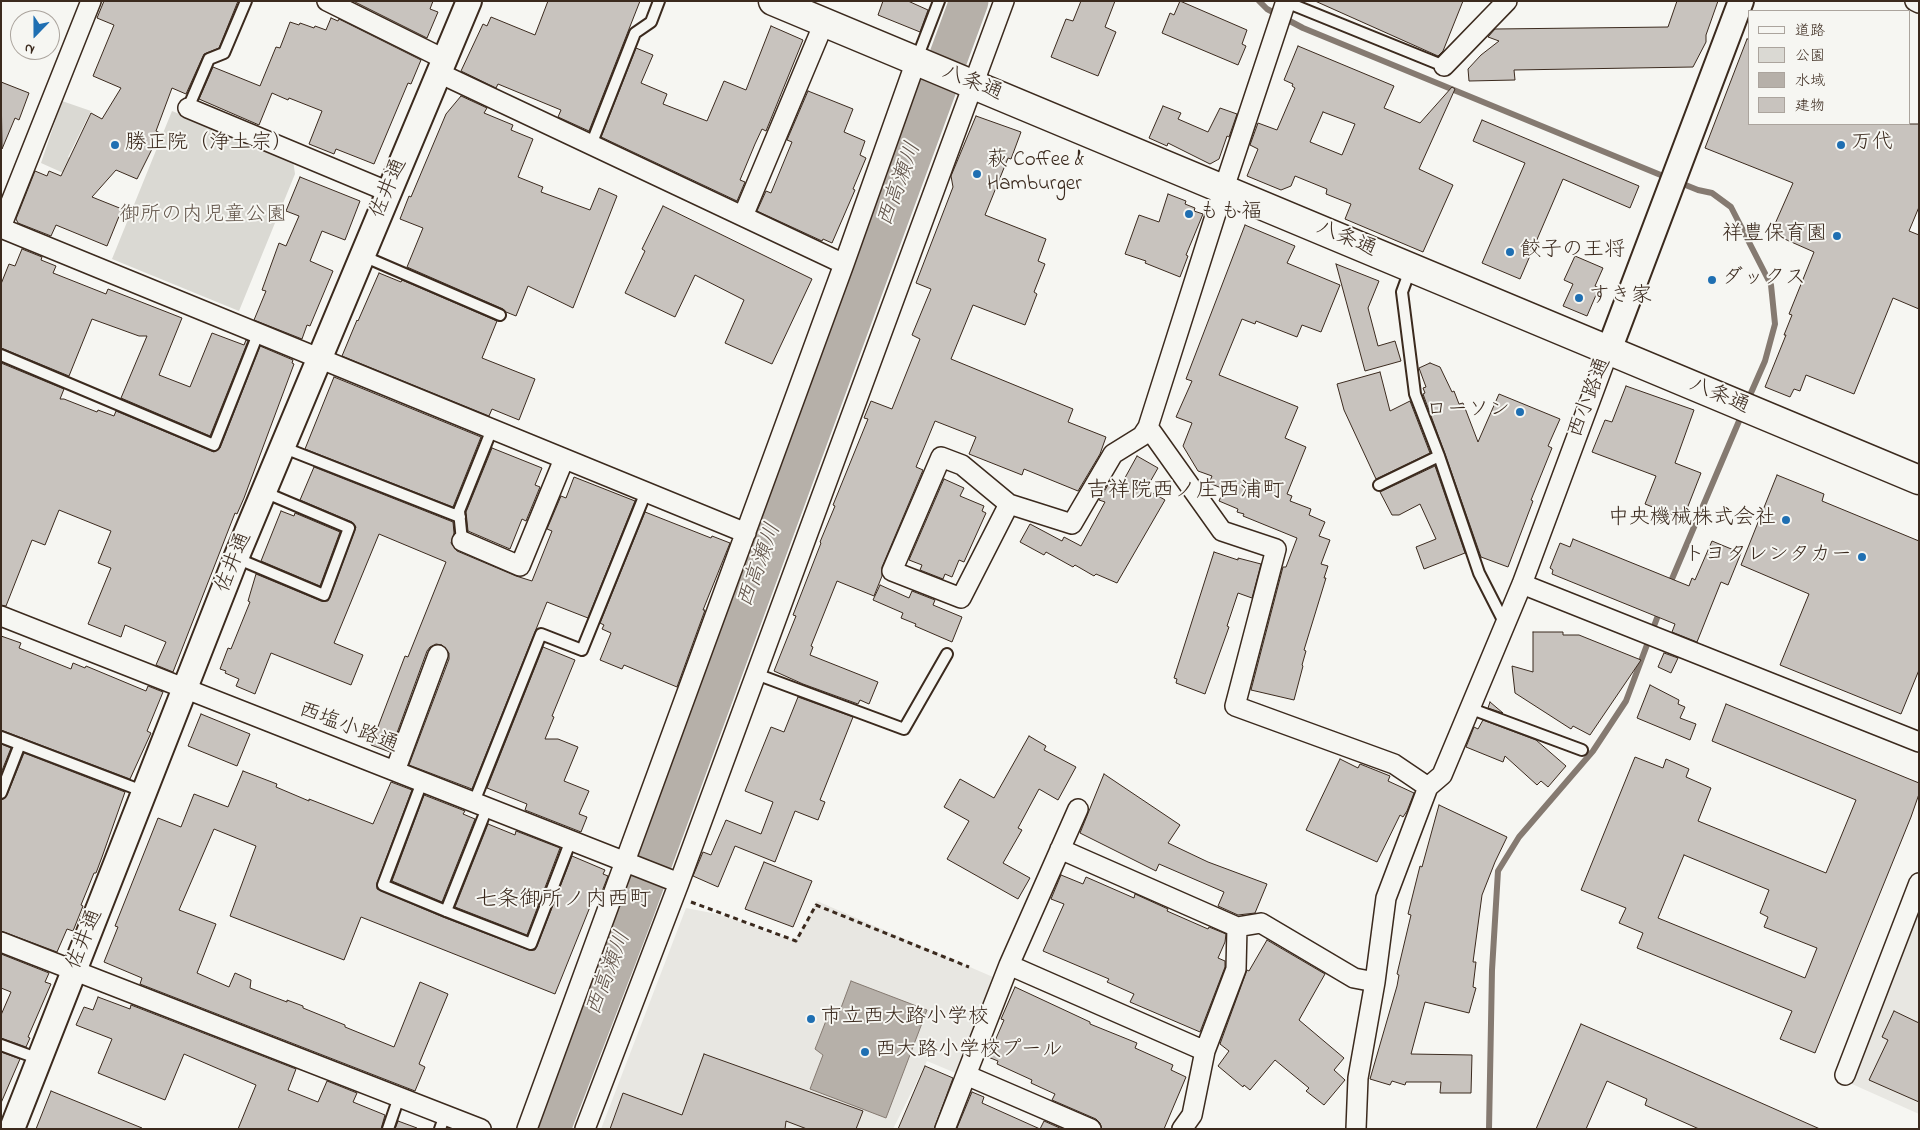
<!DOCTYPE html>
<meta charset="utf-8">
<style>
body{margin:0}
#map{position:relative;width:1920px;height:1130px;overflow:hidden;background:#f6f6f2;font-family:"Indie Flower","Klee One",sans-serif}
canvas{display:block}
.frame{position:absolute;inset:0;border:2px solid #3b2a1e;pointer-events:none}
.legend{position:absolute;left:1748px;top:10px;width:162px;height:115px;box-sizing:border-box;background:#f6f6f2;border:1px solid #aba49d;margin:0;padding:6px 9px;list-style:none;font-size:15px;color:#3b2a1e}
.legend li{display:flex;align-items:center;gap:10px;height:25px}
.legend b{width:25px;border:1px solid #aba49d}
.north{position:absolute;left:10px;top:10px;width:50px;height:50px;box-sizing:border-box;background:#f6f6f2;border:1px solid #aba49d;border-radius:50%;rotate:202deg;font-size:14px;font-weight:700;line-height:20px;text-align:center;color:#3b2a1e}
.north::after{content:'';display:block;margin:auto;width:18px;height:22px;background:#1f6fb2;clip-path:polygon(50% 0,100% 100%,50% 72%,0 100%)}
</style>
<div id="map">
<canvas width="1920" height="1130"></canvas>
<div class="frame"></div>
<ul class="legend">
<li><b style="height:6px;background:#f6f6f2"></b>道路</li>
<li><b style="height:14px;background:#dad9d3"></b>公園</li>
<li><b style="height:14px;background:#b6b0a9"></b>水域</li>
<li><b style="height:14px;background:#c8c3be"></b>建物</li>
</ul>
<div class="north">N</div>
</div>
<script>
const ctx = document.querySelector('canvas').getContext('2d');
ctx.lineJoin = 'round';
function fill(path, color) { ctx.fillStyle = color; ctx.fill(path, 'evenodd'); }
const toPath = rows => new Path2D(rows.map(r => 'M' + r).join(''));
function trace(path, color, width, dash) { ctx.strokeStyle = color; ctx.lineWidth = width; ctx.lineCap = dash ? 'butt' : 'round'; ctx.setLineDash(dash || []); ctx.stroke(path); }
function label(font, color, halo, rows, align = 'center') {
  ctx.font = font + ' "Indie Flower","Klee One",sans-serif'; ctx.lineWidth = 4; ctx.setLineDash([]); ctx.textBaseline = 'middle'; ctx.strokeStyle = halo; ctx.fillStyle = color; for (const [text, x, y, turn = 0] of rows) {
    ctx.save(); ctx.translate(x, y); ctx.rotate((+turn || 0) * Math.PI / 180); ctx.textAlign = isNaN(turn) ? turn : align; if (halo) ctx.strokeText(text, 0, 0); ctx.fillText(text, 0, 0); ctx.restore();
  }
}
fill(toPath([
 [817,901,993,977,958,1074,927,1061,893,1129,601,1129,686,908,717,914,795,941],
 [1919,913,1919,1114,1852,1084]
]), '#e8e7e2');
fill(toPath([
 [62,101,91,111,68,157,76,162,70,176,41,163],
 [172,111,293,160,295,174,239,311,112,259]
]), '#dad9d3');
const water = toPath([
 [851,981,927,1010,886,1118,810,1089,823,1055,815,1049,829,1013,838,1016,851,981]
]);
fill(water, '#b6b0a9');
trace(water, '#857a71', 1);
trace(toPath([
 [1259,1,1267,9,1303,28,1668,178],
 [1678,182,1698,190,1712,193,1731,207,1771,285,1775,324,1765,361,1747,402],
 [1669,586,1742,414],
 [1489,1129,1492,970,1498,871,1519,837,1593,751,1626,701,1660,610]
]), '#857a71', 6);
trace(toPath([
 [551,1129,634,913,969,1]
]), '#b6b0a9', 39);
const building = toPath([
 [104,1,238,1,219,48,204,54,186,94,172,88,156,131,160,133,137,179,116,170,92,197,122,209,107,246,56,225,51,236,18,223,16,219,35,171,47,176,49,171,61,176,91,113,102,119,121,88,93,76,114,25,97,18,104,1],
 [353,1,433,1,430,9,438,12,427,38,353,1],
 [548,1,640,1,589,131,558,117,561,110,498,84,496,88,461,71,483,24,487,26,491,17,535,35,548,1],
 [883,1,908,1,928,10,920,32,878,15,883,1],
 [1081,1,1115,1,1105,27,1116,32,1098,76,1051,57,1066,19,1073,21,1081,1],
 [1180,1,1247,30,1242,44,1246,46,1238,65,1162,33,1170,13,1174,15,1180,1],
 [1315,1,1463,1,1443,51,1438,56,1315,1],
 [1677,1,1718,1,1706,35,1706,42,1693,67,1514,70,1515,80,1469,81,1468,69,1481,55,1499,41,1488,37,1495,29,1668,27,1677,1],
 [331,18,338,21,339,19,421,60,411,84,408,83,374,164,336,149,334,154,309,144,322,111,289,98,288,100,272,93,259,125,199,99,213,67,260,86,276,47,280,48,290,22,299,25,300,23,314,28,315,26,326,30,331,18],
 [771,26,803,40,766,131,762,129,755,144,740,180,745,182,737,201,601,137,636,48,653,55,641,83,667,94,663,104,707,121,724,81,746,90,771,26],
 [1747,39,1749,39,1749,124,1919,124,1919,207,1909,231,1919,235,1919,309,1893,298,1854,394,1806,375,1800,391,1794,389,1790,397,1765,387,1786,335,1784,335,1792,315,1789,314,1814,252,1771,233,1793,183,1705,148,1747,39],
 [1298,46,1394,86,1384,108,1420,123,1452,87,1455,89,1419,169,1453,185,1423,252,1345,219,1351,204,1326,194,1327,189,1295,176,1291,186,1281,190,1247,176,1258,149,1250,145,1258,123,1277,130,1295,88,1292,86,1293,84,1284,80,1298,46],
 [1323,112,1355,124,1342,155,1310,142,1323,112],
 [1,82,29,93,19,120,15,118,2,149,1,82],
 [808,91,853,109,844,132,865,141,860,155,866,158,853,189,855,190,832,243,823,239,822,241,757,211,766,191,771,193,792,142,787,140,808,91],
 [461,96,487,108,484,113,513,125,511,130,533,139,518,177,543,187,541,192,590,210,599,188,617,196,573,308,528,286,516,316,506,312,503,309,407,267,423,228,400,219,409,196,411,197,446,114,461,96],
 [1163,106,1181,113,1178,119,1208,132,1220,108,1237,114,1229,137,1227,136,1219,159,1210,164,1168,143,1167,146,1149,138,1163,106],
 [976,116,1021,132,1011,159,1008,158,985,215,1046,239,1038,261,1045,264,1034,292,1037,294,1025,325,973,305,951,359,1073,409,1068,422,1106,437,1100,454,1078,491,1024,469,1022,475,969,454,976,437,935,421,916,467,923,470,882,567,882,576,874,596,837,581,811,646,813,647,810,655,878,682,869,704,860,700,858,704,803,684,774,671,796,616,793,615,821,543,820,542,835,506,833,505,868,419,864,418,871,401,892,409,920,339,912,335,931,289,916,283,953,187,951,176,976,116],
 [1482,120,1639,186,1630,208,1563,179,1520,279,1482,263,1525,163,1473,141,1482,120],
 [300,177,360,201,345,240,322,231,310,261,333,271,310,326,307,325,302,339,254,320,266,291,262,290,279,243,286,246,299,216,286,211,300,177],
 [1168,194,1186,201,1185,204,1195,208,1194,211,1203,214,1186,255,1188,256,1180,277,1145,263,1146,261,1125,254,1139,215,1159,222,1168,194],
 [663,206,812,279,772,364,725,343,744,300,695,275,675,317,625,293,645,251,642,249,663,206],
 [1245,225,1295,246,1287,263,1340,285,1321,332,1302,325,1297,337,1256,321,1255,324,1242,319,1219,375,1298,407,1285,438,1306,447,1287,494,1292,496,1290,501,1311,509,1309,515,1325,522,1319,536,1330,540,1321,564,1328,566,1324,578,1326,578,1304,650,1306,651,1302,665,1303,666,1294,700,1251,690,1283,567,1286,567,1297,538,1243,516,1244,514,1237,512,1238,509,1219,501,1224,489,1209,483,1212,476,1198,471,1183,446,1192,423,1176,417,1192,381,1186,379,1245,225],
 [22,249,42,257,41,260,56,266,53,273,106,294,108,289,182,318,159,375,190,387,212,333,244,345,246,340,248,341,210,436,121,398,147,336,139,336,92,319,69,376,1,348,1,284,9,264,15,266,22,249],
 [1575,256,1603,268,1595,286,1599,288,1587,316,1563,306,1573,284,1564,280,1575,256],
 [1336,264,1379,281,1368,308,1378,346,1395,341,1401,361,1365,371,1336,264],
 [379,273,401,282,402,280,497,321,482,358,535,379,519,420,492,409,489,416,342,356,357,320,358,321,379,273],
 [260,346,293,360,292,363,294,364,244,498,237,514,235,513,214,567,173,672,156,665,166,642,125,625,121,637,88,624,111,568,98,563,111,531,59,510,45,545,32,540,6,606,1,605,1,363,64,389,60,399,64,399,97,412,98,410,114,416,116,411,214,452,220,448,260,346],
 [1430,363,1440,367,1452,392,1454,391,1459,404,1463,403,1478,442,1499,394,1560,419,1548,446,1552,448,1531,500,1533,501,1508,567,1481,557,1445,454,1423,394,1425,393,1423,388,1426,387,1419,368,1430,363],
 [1380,372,1390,411,1410,401,1430,453,1376,479,1344,410,1337,384,1380,372],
 [334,377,481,437,453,507,305,449,334,377],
 [1626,386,1694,410,1675,463,1701,473,1683,519,1645,504,1656,476,1592,452,1605,420,1612,422,1626,386],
 [492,448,542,468,535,485,540,487,526,521,522,519,510,549,468,531,466,512,492,448],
 [1137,456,1158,468,1146,489,1165,500,1117,583,1096,574,1094,576,1075,565,1073,567,1046,552,1044,555,1020,542,1030,524,1062,541,1064,537,1081,546,1105,502,1099,500,1111,480,1121,485,1137,456],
 [1435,466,1465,553,1424,569,1416,547,1436,539,1420,504,1399,515,1392,515,1380,492,1435,466],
 [314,467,453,522,454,533,451,543,457,551,516,576,532,581,552,531,547,529,561,496,566,498,574,477,635,501,588,618,547,602,472,789,409,765,449,659,449,653,442,645,436,644,430,647,427,651,390,752,371,745,405,656,408,657,446,562,379,534,334,643,363,655,351,685,271,653,255,694,236,686,239,679,225,673,226,671,220,669,228,648,231,649,250,602,248,601,256,574,321,601,328,601,330,597,356,527,352,522,300,500,314,467],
 [1777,475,1824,494,1822,501,1919,541,1919,670,1901,714,1780,665,1809,594,1741,565,1777,475],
 [944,479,964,488,960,496,984,506,982,511,986,513,964,562,959,560,952,577,945,574,943,579,920,570,922,565,909,560,944,479],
 [281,511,294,516,295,513,340,532,320,586,261,561,281,511],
 [645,512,711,538,712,536,730,543,703,610,705,610,677,687,624,665,622,669,600,660,611,633,602,629,604,625,600,623,645,512],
 [1573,539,1689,586,1692,578,1695,580,1712,541,1741,553,1728,585,1721,582,1697,642,1672,632,1675,624,1552,574,1553,570,1550,568,1560,543,1570,547,1573,539],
 [1214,552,1238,560,1238,558,1261,564,1252,598,1238,593,1227,626,1229,627,1205,694,1176,683,1177,679,1174,678,1214,552],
 [880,585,909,598,912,591,935,600,933,605,962,617,952,642,915,626,916,624,901,618,903,613,873,600,880,585],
 [1533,632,1563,632,1563,635,1579,635,1641,660,1590,735,1573,726,1571,729,1515,693,1512,666,1533,672,1533,632],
 [1,636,21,643,19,648,71,669,73,663,85,668,86,666,146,691,148,686,163,692,147,731,151,733,130,779,1,730,1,636],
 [543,647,575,660,552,716,554,717,545,739,558,739,578,747,564,781,589,791,579,814,587,817,581,832,525,810,527,804,487,788,543,647],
 [1664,653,1678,658,1671,673,1658,667,1664,653],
 [1650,685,1679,700,1678,704,1685,707,1680,718,1696,724,1690,740,1637,718,1650,685],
 [798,697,853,717,820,800,825,802,818,820,795,811,775,862,735,846,718,887,693,876,703,852,711,855,726,820,761,834,773,802,745,791,771,727,784,732,798,697],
 [1490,702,1503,713,1488,708,1490,702],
 [1726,704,1919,783,1919,794,1911,817,1815,1053,1780,1039,1792,1011,1637,948,1643,933,1619,923,1626,908,1581,890,1635,757,1663,768,1666,759,1689,769,1686,777,1711,788,1698,821,1826,873,1856,800,1712,741,1726,704],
 [1684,855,1769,890,1760,913,1768,917,1764,927,1817,948,1805,978,1658,918,1684,855],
 [201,714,250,734,237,766,188,746,201,714],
 [1483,720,1536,740,1566,766,1548,787,1541,781,1537,785,1505,756,1503,762,1466,747,1474,727,1478,729,1483,720],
 [1029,736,1046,746,1044,750,1076,767,1058,800,1039,789,1018,828,1022,830,1003,863,1030,878,1018,899,947,859,969,821,944,807,960,779,994,798,1029,736],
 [1,744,11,748,1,773,1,744],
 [24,753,125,792,102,857,96,873,94,873,81,905,83,906,73,931,67,929,57,952,1,931,1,800,7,795,24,753],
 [1340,759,1358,768,1360,764,1390,776,1388,781,1414,793,1407,811,1403,817,1400,815,1377,862,1306,830,1340,759],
 [243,771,277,784,276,787,309,801,309,799,373,824,391,782,412,790,377,883,377,889,443,917,529,950,535,950,537,946,572,856,605,870,603,874,608,876,599,899,594,897,555,994,361,917,344,960,230,916,256,846,214,829,179,910,216,924,197,973,229,987,235,973,251,980,250,988,287,1002,287,1000,303,1006,303,1008,345,1025,345,1027,394,1047,420,982,448,994,419,1064,425,1067,415,1091,140,984,142,978,104,962,118,927,115,926,158,818,181,827,194,794,228,807,243,771],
 [1104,774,1180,825,1168,843,1208,862,1267,884,1255,913,1238,915,1218,906,1224,892,1159,864,1156,871,1080,833,1104,774],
 [424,795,465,811,463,814,475,819,442,902,392,881,424,795],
 [1439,805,1507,837,1495,862,1482,895,1473,962,1476,962,1473,987,1476,988,1469,1013,1425,1002,1411,1054,1472,1055,1471,1093,1440,1093,1441,1082,1406,1082,1405,1085,1392,1081,1390,1085,1370,1079,1397,986,1399,975,1397,974,1411,915,1408,914,1420,866,1422,867,1439,805],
 [488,824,515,835,516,831,560,848,527,935,455,907,488,824],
 [764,862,812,881,793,927,745,909,764,862],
 [1061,875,1083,884,1086,877,1134,898,1135,894,1168,909,1167,911,1208,929,1209,927,1226,934,1225,942,1218,958,1225,961,1225,967,1200,1032,1130,1002,1134,994,1107,982,1109,979,1043,951,1064,904,1051,899,1061,875],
 [1267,940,1325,974,1299,1020,1344,1058,1334,1070,1345,1080,1324,1105,1306,1091,1309,1088,1275,1060,1250,1090,1244,1085,1243,1087,1218,1066,1229,1051,1220,1044,1247,970,1249,971,1267,940],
 [1,954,49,973,45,982,51,984,28,1037,30,1038,26,1047,1,1038,1,1015,11,992,1,988,1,954],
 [1015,987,1090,1022,1090,1024,1137,1043,1135,1048,1173,1065,1171,1070,1186,1077,1164,1129,1102,1129,1100,1123,1096,1119,1052,1100,1055,1094,1031,1083,1032,1080,997,1064,998,1061,988,1057,1004,1020,1001,1019,1015,987],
 [98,997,130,1009,131,1005,296,1069,288,1090,318,1102,327,1081,357,1093,353,1102,385,1115,381,1129,238,1129,256,1085,184,1054,165,1100,98,1073,112,1039,76,1025,84,1007,93,1010,98,997],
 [1894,1011,1919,1023,1919,1102,1869,1080,1888,1040,1882,1037,1894,1011],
 [1581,1024,1664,1060,1820,1129,1699,1129,1645,1105,1647,1099,1607,1081,1586,1129,1536,1129,1581,1024],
 [1,1052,20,1059,1,1103,1,1052],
 [704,1054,863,1111,856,1129,807,1129,786,1121,785,1129,610,1129,623,1093,682,1115,704,1054],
 [925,1066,953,1078,934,1129,898,1129,925,1066],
 [51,1091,142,1128,141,1129,36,1129,51,1091],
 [972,1092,984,1097,982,1103,1040,1129,1044,1121,1062,1129,959,1129,957,1128,972,1092],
 [398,1121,417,1128,416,1129,395,1129,398,1121]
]);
fill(building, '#c8c3be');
trace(building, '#3b2a1e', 1);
const service = toPath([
 [1286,2,1444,66],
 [916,61,939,1],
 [188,108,209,59,224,53,246,1],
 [591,145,635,33,651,22,659,1],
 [363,256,500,315],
 [1410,270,1402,292,1415,394,1439,456,1479,573,1505,624],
 [1,355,214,445,258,334],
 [282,447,460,517],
 [1379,485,1439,456],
 [462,541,459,511,492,429],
 [236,558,324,595,349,528,264,492],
 [756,674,904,729,947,654],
 [1469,708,1582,750],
 [1,737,145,792],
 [422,782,383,885,446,911,531,944,571,840],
 [1,793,20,744],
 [474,802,541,634,582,650,646,492],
 [446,911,487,808],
 [1,1045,39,1059],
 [388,1129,399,1097],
 [440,1129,445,1115]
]);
const minor = toPath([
 [327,1,444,59],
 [1286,1,1224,188,1148,427,1222,531,1276,549,1235,706,1394,764,1428,787],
 [1915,1,1919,3],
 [1444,66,1507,1],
 [439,73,844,264],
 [188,108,389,192],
 [743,216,824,23],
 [1,227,91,1],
 [1,228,746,533],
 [1009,504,961,598,892,571,941,457,962,465,1009,504,1072,524,1113,454,1142,436,1148,427],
 [462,541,520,566,564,459],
 [1522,584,1919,742],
 [1,616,679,883],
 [395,771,438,655],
 [1060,849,1237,927,1261,923,1354,978,1375,982],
 [1,942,481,1129],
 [1009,965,1205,1051],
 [966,1075,1091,1129],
 [1845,1075,1919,883],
 [527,1129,844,264,916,61],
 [585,1129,679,883,1004,1],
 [945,1129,1009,965,1078,809],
 [1182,1129,1192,1115,1205,1051,1236,969,1237,927],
 [1356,1129,1358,1078,1375,982,1386,898,1428,787,1442,775,1522,584,1609,350]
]);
const tertiary = toPath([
 [1609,350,1741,1],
 [12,1129,236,558,469,1]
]);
const secondary = toPath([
 [773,1,1919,480]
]);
trace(service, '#3b2a1e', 14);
trace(minor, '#3b2a1e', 22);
trace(tertiary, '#3b2a1e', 28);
trace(secondary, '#3b2a1e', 31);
trace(toPath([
 [691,902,796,941,816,905,969,967]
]), '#3b2a1e', 3, [5, 4]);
trace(service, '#f6f6f2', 10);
trace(minor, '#f6f6f2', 19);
trace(tertiary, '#f6f6f2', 24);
trace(secondary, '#f6f6f2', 28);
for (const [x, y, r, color] of [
 [115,145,5,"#1f6fb2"],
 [1841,145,5,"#1f6fb2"],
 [977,174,5,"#1f6fb2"],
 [1189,214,5,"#1f6fb2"],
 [1837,236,5,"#1f6fb2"],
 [1510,252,5,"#1f6fb2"],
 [1712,280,5,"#1f6fb2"],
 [1579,298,5,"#1f6fb2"],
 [1520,412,5,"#1f6fb2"],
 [1786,520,5,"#1f6fb2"],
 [1862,557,5,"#1f6fb2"],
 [811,1019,5,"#1f6fb2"],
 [865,1052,5,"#1f6fb2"]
]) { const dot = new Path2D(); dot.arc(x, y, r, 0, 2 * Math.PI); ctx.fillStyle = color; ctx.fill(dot); trace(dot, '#f6f6f2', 2); }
label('21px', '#3b2a1e', '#f6f6f2', [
 ["八条通",972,84,22],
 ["佐井通",390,189,-67],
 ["八条通",1346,240,23],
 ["八条通",1719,397,23],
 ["西小路通",1591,398,-69],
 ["佐井通",235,563,-68],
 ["西塩小路通",348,729,21],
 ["佐井通",86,940,-68]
]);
label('21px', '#3b2a1e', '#f6f6f2', [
 ["勝正院（浄土宗）",125,145],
 ["万代",1851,145],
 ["萩 Coffee &",987,162],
 ["Hamburger",987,186],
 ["もも福",1199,214],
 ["祥豊保育園",1827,236,"right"],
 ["餃子の王将",1520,252],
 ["ダックス",1722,280],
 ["すき家",1589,298],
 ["ローソン",1510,412,"right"],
 ["中央機械株式会社",1776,520,"right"],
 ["トヨタレンタカー",1852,557,"right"],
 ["市立西大路小学校",821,1019],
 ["西大路小学校プール",875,1052]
], 'left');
label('21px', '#63564b', '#f6f6f2', [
 ["御所の内児童公園",203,217]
]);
label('italic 22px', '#605248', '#f6f6f2', [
 ["西高瀬川",901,185,-70],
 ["西高瀬川",761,566,-70],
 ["西高瀬川",610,974,-69]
]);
label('22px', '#3b2a1e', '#f6f6f2', [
 ["吉祥院西ノ庄西浦町",1185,492],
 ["七条御所ノ内西町",563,901]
]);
</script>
